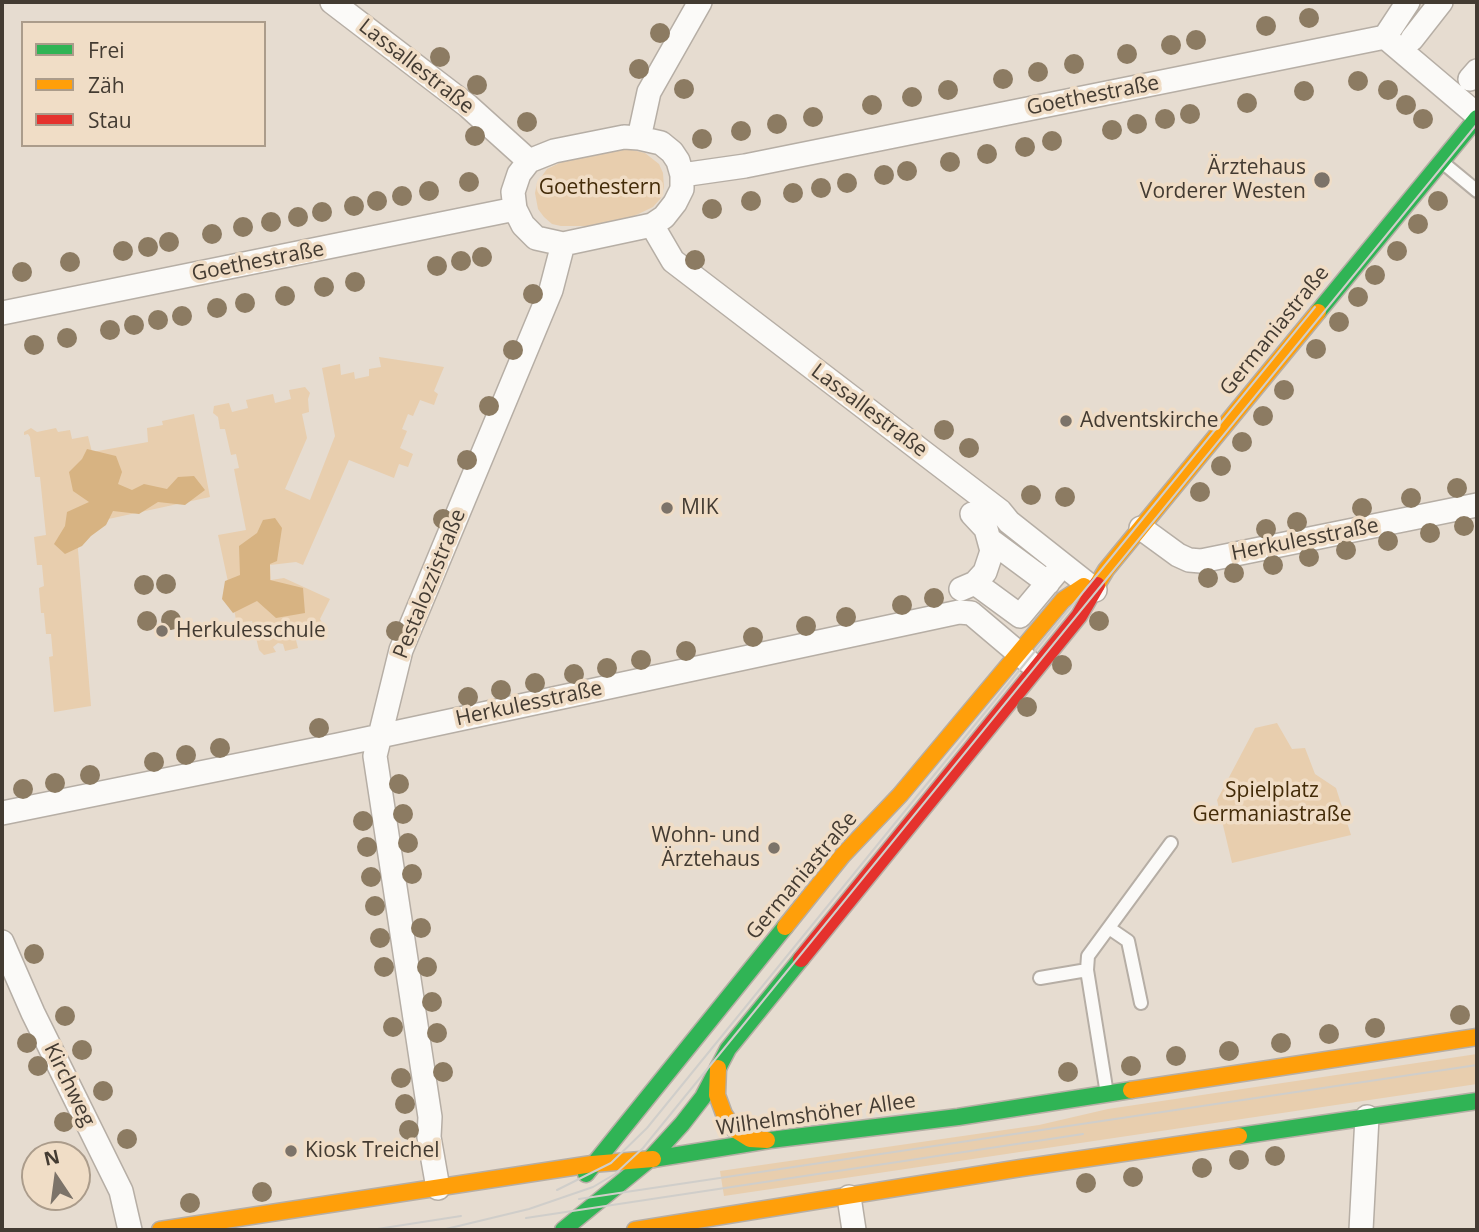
<!DOCTYPE html>
<meta charset="utf-8">
<style>
body{margin:0}
#map{position:relative;width:1479px;height:1232px;overflow:hidden;background:#e6dcd0;font-family:"Open Sans",sans-serif}
canvas{display:block}
.frame{position:absolute;inset:0;border:4px solid #433b32;pointer-events:none}
.legend{position:absolute;left:21px;top:21px;width:245px;height:126px;box-sizing:border-box;background:#f0ddc6;border:2px solid #ab9c8b;margin:0;padding:9px 12px;list-style:none;font-size:21px;color:#433b32}
.legend li{display:flex;align-items:center;gap:14px;height:35px}
.legend b{width:35px;border:2px solid #ab9c8b}
.north{position:absolute;left:21px;top:1141px;width:70px;height:70px;box-sizing:border-box;background:#f0ddc6;border:2px solid #ab9c8b;border-radius:50%;rotate:347deg;font-size:19px;font-weight:700;line-height:28px;text-align:center;color:#433b32}
.north::after{content:'';display:block;margin:auto;width:24px;height:32px;background:#7c7369;clip-path:polygon(50% 0,100% 100%,50% 72%,0 100%)}
</style>
<div id="map">
<canvas width="1479" height="1232"></canvas>
<div class="frame"></div>
<ul class="legend">
<li><b style="height:9px;background:#30b455"></b>Frei</li>
<li><b style="height:9px;background:#ff9f0a"></b>Zäh</li>
<li><b style="height:9px;background:#e5322d"></b>Stau</li>
</ul>
<div class="north">N</div>
</div>
<script>
const ctx = document.querySelector('canvas').getContext('2d');
ctx.lineJoin = 'round';
function fill(path, color) { ctx.fillStyle = color; ctx.fill(path, 'evenodd'); }
const toPath = rows => new Path2D(rows.map(r => 'M' + r).join(''));
function trace(path, color, width, dash) { ctx.strokeStyle = color; ctx.lineWidth = width; ctx.lineCap = dash ? 'butt' : 'round'; ctx.setLineDash(dash || []); ctx.stroke(path); }
function label(font, color, halo, rows, align = 'center') {
  ctx.font = font + ' "Open Sans",sans-serif'; ctx.lineWidth = 7; ctx.setLineDash([]); ctx.textBaseline = 'middle'; ctx.strokeStyle = halo; ctx.fillStyle = color; for (const [text, x, y, turn = 0] of rows) {
    ctx.save(); ctx.translate(x, y); ctx.rotate((+turn || 0) * Math.PI / 180); ctx.textAlign = isNaN(turn) ? turn : align; if (halo) ctx.strokeText(text, 0, 0); ctx.fillText(text, 0, 0); ctx.restore();
  }
}
fill(toPath([
 [628,149,645,153,659,164,663,173,664,187,661,198,653,207,630,218,593,226,561,226,552,224,544,217,538,209,535,193,537,183,547,169,568,159],
 [379,357,444,367,434,391,438,394,434,405,420,400,413,416,408,414,402,429,407,431,400,448,413,454,408,467,399,464,394,478,349,460,303,565,296,562,270,565,271,580,284,578,330,599,320,619,323,624,319,634,291,622,288,629,294,632,298,648,285,651,283,644,278,643,273,647,276,652,264,655,259,650,252,621,237,624,218,535,246,530,234,469,239,468,236,454,231,455,225,429,220,429,218,417,213,413,214,406,229,403,232,412,248,408,246,400,273,394,275,403,291,399,289,390,305,387,310,393,308,399,309,412,302,414,307,438,285,489,310,500,335,436,322,368,340,364,341,375,354,372,355,379,369,376,369,369,381,367],
 [194,414,210,497,76,526,91,706,54,712,49,657,53,656,51,634,46,634,44,613,41,613,39,588,44,586,42,565,37,565,34,537,46,535,40,477,35,477,30,437,28,434,24,435,24,432,31,428,37,432,56,428,58,432,70,430,72,439,88,436,92,452,148,442,147,428,163,425,162,421],
 [1277,723,1292,749,1305,748,1315,774,1336,788,1351,835,1232,863,1217,800,1255,728],
 [1477,1054,1477,1084,724,1196,720,1171,1039,1125,1108,1109]
]), '#e8ceae');
fill(toPath([
 [87,449,116,456,122,472,118,484,132,490,144,484,167,489,178,477,194,476,205,490,185,505,158,502,139,514,113,511,106,525,91,536,82,546,65,554,54,544,65,526,67,512,89,502,73,491,69,472,82,459],
 [275,518,282,528,277,561,270,564,270,580,303,588,305,613,276,618,257,601,233,613,222,599,225,581,240,575,239,546,257,533,263,520]
]), '#d7b382');
const lane = toPath([
 [1442,162,1477,191],
 [1109,928,1128,941,1141,1003],
 [1040,978,1087,970],
 [1107,1094,1087,970,1088,956,1171,843]
]);
const street = toPath([
 [332,2,468,106,529,161],
 [1385,37,1477,115],
 [1385,37,1408,2],
 [1412,39,1441,2],
 [1470,79,1477,71],
 [624,137,639,138,661,143,672,152,678,161,682,175,682,189,675,203,664,217,652,225,563,244,536,238,523,225,515,209,513,192,519,174,529,161,554,151,624,137],
 [639,138,649,92,700,2],
 [682,175,745,166,1385,37],
 [652,225,673,261,1000,511,1009,522,1095,590],
 [2,313,515,209],
 [972,514,986,529,992,551,985,572,975,583],
 [1141,528,1178,555,1189,560,1201,561,1477,505],
 [990,540,1048,583],
 [961,589,975,583,1020,616,1055,574],
 [2,813,338,745,959,612,971,613,1029,662],
 [2,942,33,1013,121,1191,130,1230],
 [438,1188,429,1137,430,1117,375,756,401,650,551,290,563,244],
 [849,1197,854,1230],
 [1361,1230,1367,1117]
]);
const fast = toPath([
 [1318,312,1477,118],
 [1239,1136,1477,1101],
 [653,1159,770,1140,958,1117,1131,1090],
 [586,1174,785,927],
 [563,1230,650,1159,682,1124,703,1097,728,1049,801,959]
]);
const slow = toPath([
 [1097,585,1106,570,1318,312],
 [785,927,842,856,900,795,1063,600,1084,586],
 [718,1068,717,1095,724,1114,734,1129,750,1139,767,1140],
 [1131,1090,1477,1037],
 [160,1230,592,1164,653,1159],
 [635,1230,1021,1168,1239,1136]
]);
const jam = toPath([
 [801,959,1079,616,1097,585]
]);
trace(lane, '#b6aea5', 16);
trace(street, '#b6aea5', 26);
trace(fast, '#b6aea5', 19);
trace(slow, '#b6aea5', 19);
trace(jam, '#b6aea5', 19);
trace(lane, '#fbfaf8', 12);
trace(street, '#fbfaf8', 23);
trace(fast, '#30b455', 16);
trace(slow, '#ff9f0a', 16);
trace(jam, '#e5322d', 16);
trace(toPath([
 [557,1190,611,1163,647,1128,1315,307],
 [579,1199,1477,1065],
 [526,1218,1083,1134],
 [446,1229,529,1209,593,1187,615,1174,643,1148,1477,124],
 [371,1230,461,1216]
]), '#d0ceca', 2);
ctx.fillStyle = '#8c7b62';
for (const [x, y] of [
 [1309,18],
 [1266,26],
 [660,33],
 [1196,40],
 [1171,45],
 [1127,54],
 [440,57],
 [1074,64],
 [639,69],
 [1038,72],
 [1003,79],
 [1358,81],
 [477,85],
 [684,89],
 [948,90],
 [1388,90],
 [1304,91],
 [912,97],
 [1247,103],
 [872,105],
 [1406,105],
 [1190,114],
 [813,117],
 [1165,119],
 [1423,119],
 [527,122],
 [777,124],
 [1137,124],
 [1112,130],
 [741,131],
 [475,136],
 [702,139],
 [1052,141],
 [1025,147],
 [987,154],
 [950,162],
 [907,171],
 [884,175],
 [469,182],
 [847,183],
 [821,188],
 [429,191],
 [793,193],
 [402,196],
 [377,201],
 [751,201],
 [1438,201],
 [354,206],
 [712,209],
 [322,212],
 [298,217],
 [271,222],
 [1418,224],
 [243,227],
 [212,234],
 [169,242],
 [148,247],
 [123,251],
 [1397,251],
 [482,257],
 [695,260],
 [461,261],
 [70,262],
 [437,266],
 [22,272],
 [1375,275],
 [355,282],
 [324,287],
 [533,294],
 [285,296],
 [1358,297],
 [245,303],
 [217,308],
 [182,316],
 [158,320],
 [1339,322],
 [134,325],
 [110,330],
 [67,338],
 [34,345],
 [1316,349],
 [513,350],
 [1284,390],
 [489,406],
 [1263,416],
 [944,430],
 [1242,442],
 [969,448],
 [467,460],
 [1221,466],
 [1457,488],
 [1200,492],
 [1031,495],
 [1065,497],
 [1411,498],
 [1362,508],
 [443,519],
 [1297,522],
 [1464,526],
 [1266,529],
 [1430,533],
 [1388,541],
 [1346,550],
 [1309,557],
 [1273,565],
 [1234,573],
 [1208,578],
 [166,584],
 [144,585],
 [934,598],
 [902,605],
 [846,617],
 [171,620],
 [147,621],
 [1099,621],
 [806,626],
 [396,631],
 [753,637],
 [686,651],
 [641,660],
 [1062,665],
 [607,668],
 [574,674],
 [535,683],
 [501,690],
 [468,697],
 [1027,707],
 [319,728],
 [220,748],
 [186,755],
 [154,762],
 [90,775],
 [55,783],
 [399,784],
 [23,789],
 [403,814],
 [363,821],
 [408,843],
 [367,847],
 [412,874],
 [371,877],
 [375,906],
 [421,928],
 [380,938],
 [34,954],
 [384,967],
 [427,967],
 [432,1002],
 [1460,1015],
 [65,1016],
 [393,1027],
 [1375,1028],
 [437,1033],
 [1329,1034],
 [27,1043],
 [1281,1043],
 [82,1050],
 [1229,1051],
 [1176,1056],
 [38,1066],
 [1131,1066],
 [443,1072],
 [1068,1072],
 [401,1078],
 [103,1091],
 [405,1104],
 [64,1122],
 [409,1130],
 [127,1139],
 [1275,1156],
 [1239,1160],
 [1202,1168],
 [1133,1177],
 [1086,1183],
 [262,1192],
 [190,1203]
]) { ctx.beginPath(); ctx.arc(x, y, 10, 0, 2 * Math.PI); ctx.fill(); }
for (const [x, y, r, color] of [
 [1322,180,9,"#7c7369"],
 [1066,421,7,"#7c7369"],
 [667,508,7,"#7c7369"],
 [162,631,7,"#7c7369"],
 [774,848,7,"#7c7369"],
 [291,1151,7,"#7c7369"]
]) { const dot = new Path2D(); dot.arc(x, y, r, 0, 2 * Math.PI); ctx.fillStyle = color; ctx.fill(dot); trace(dot, '#f0ddc6', 2.5); }
label('21px', '#433b32', '#f0ddc6', [
 ["Lassallestraße",416,67,38],
 ["Goethestraße",1093,96,-11],
 ["Goethestraße",258,262,-11],
 ["Germaniastraße",1275,331,-51],
 ["Lassallestraße",869,411,37],
 ["Herkulesstraße",1305,540,-11],
 ["Pestalozzistraße",430,584,-68],
 ["Herkulesstraße",529,704,-12],
 ["Germaniastraße",802,876,-50],
 ["Kirchweg",69,1085,64],
 ["Wilhelmshöher Allee",816,1115,-8]
]);
label('21px', '#433b32', '#f0ddc6', [
 ["Ärztehaus",1306,168,"right"],
 ["Vorderer Westen",1306,192,"right"],
 ["Adventskirche",1080,421],
 ["MIK",681,508],
 ["Herkulesschule",176,631],
 ["Wohn- und",760,836,"right"],
 ["Ärztehaus",760,860,"right"],
 ["Kiosk Treichel",305,1151]
], 'left');
label('21px', '#432b08', '#f0ddc6', [
 ["Goethestern",600,188],
 ["Spielplatz",1272,791],
 ["Germaniastraße",1272,815]
]);
</script>
